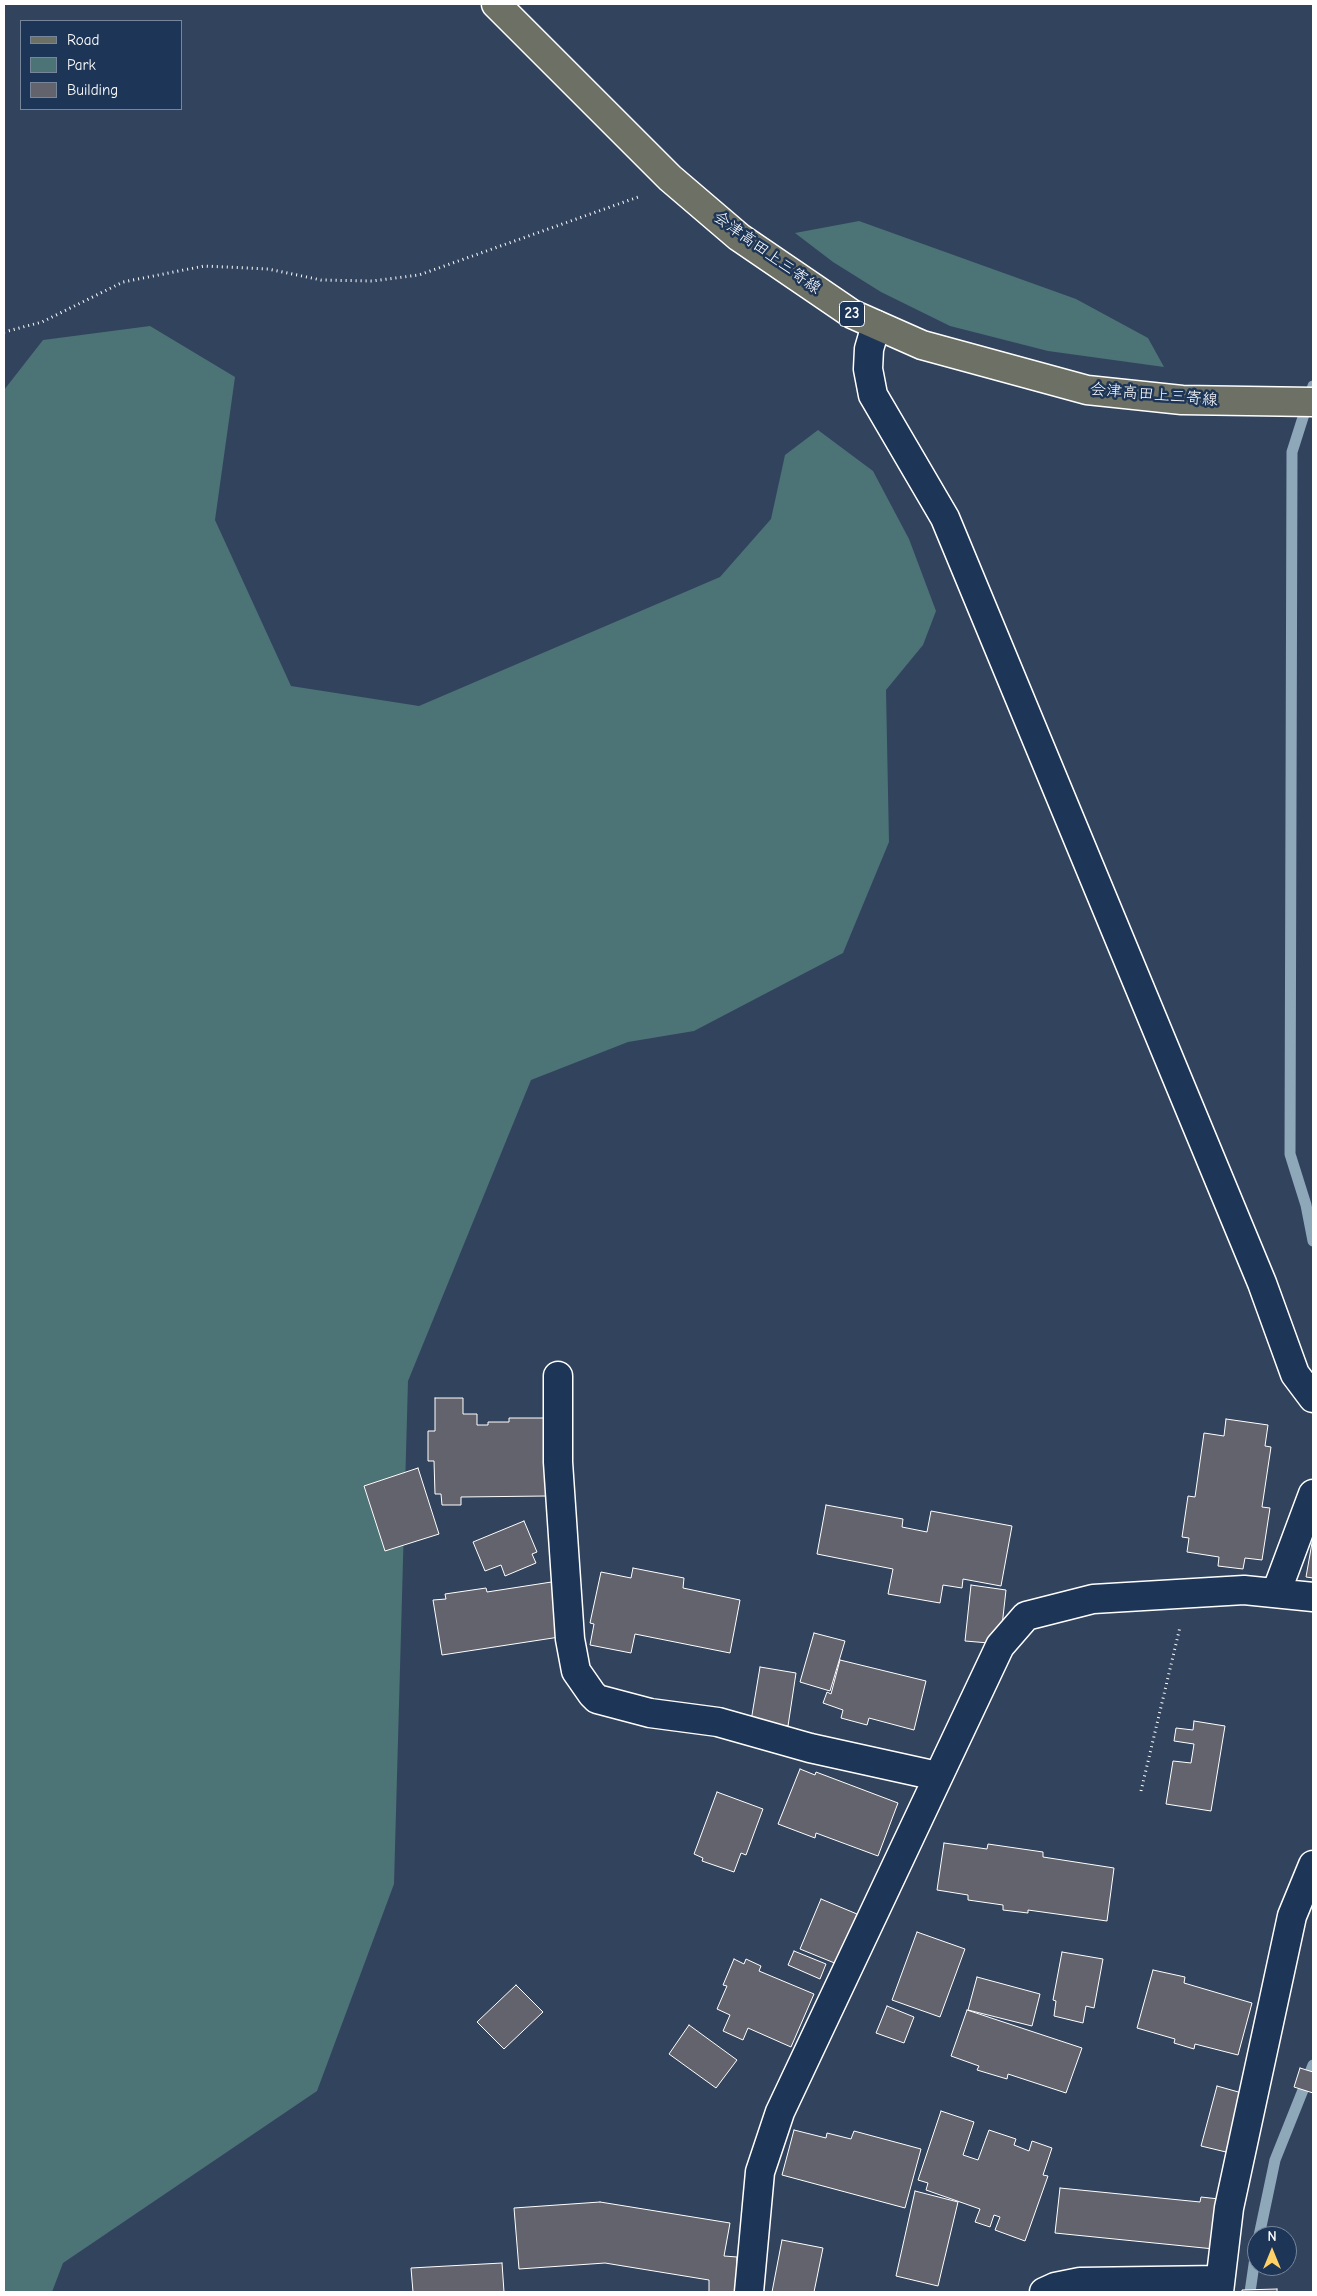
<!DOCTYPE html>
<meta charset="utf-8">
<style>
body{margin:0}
#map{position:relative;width:1317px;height:2296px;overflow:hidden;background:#32435e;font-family:"Comic Neue",sans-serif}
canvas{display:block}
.frame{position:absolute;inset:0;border:5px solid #fff;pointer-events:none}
.legend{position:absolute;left:20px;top:20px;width:162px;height:90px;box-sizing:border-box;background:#1d3557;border:1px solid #77869a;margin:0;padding:6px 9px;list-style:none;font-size:15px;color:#fff}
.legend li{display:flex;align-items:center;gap:10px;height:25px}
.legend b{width:25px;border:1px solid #77869a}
.north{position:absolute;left:1247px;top:2226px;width:50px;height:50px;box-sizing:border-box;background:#1d3557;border:1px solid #77869a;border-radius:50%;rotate:0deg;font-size:14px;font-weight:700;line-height:20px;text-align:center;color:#fff}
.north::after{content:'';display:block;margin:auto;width:18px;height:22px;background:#ffd166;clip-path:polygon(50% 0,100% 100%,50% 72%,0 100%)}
</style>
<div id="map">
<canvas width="1317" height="2296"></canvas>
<div class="frame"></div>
<ul class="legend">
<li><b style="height:6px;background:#6c7065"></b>Road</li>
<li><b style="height:14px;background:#4c7375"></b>Park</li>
<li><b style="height:14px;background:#63636d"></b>Building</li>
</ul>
<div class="north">N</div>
</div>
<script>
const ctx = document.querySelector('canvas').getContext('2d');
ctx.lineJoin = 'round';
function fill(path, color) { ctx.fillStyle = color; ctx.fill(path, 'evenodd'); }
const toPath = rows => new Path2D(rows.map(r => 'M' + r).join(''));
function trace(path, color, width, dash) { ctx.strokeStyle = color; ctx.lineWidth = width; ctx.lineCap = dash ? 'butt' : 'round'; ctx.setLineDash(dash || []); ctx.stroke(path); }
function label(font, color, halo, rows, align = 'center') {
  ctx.font = font + ' "Comic Neue","Klee One",sans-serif'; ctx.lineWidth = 5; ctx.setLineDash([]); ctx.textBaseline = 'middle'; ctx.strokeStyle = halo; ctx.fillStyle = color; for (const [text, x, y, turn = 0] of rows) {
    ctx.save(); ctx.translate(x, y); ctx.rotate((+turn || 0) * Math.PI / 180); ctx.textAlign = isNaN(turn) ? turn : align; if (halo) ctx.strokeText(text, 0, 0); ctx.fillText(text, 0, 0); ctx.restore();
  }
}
fill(toPath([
 [859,221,1076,299,1148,338,1164,367,1048,351,950,326,881,292,833,262,795,233],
 [150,326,235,377,215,520,291,686,419,706,720,577,771,519,785,455,818,430,873,471,909,539,936,611,923,645,886,690,889,842,843,953,694,1031,628,1042,531,1080,408,1381,394,1884,317,2091,63,2263,52,2292,4,2292,4,390,43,340]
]), '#4c7375');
trace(toPath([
 [1313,386,1292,452,1290,1154,1306,1205,1313,1241],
 [1259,2236,1275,2160,1313,2065],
 [1250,2292,1257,2244]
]), '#8ea7b9', 11);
const building = toPath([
 [435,1398,463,1398,463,1414,477,1414,477,1425,488,1425,488,1422,509,1422,509,1418,546,1418,547,1496,461,1497,461,1505,442,1505,441,1494,435,1494,434,1461,428,1461,428,1431,435,1431,435,1398],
 [1226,1419,1268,1425,1265,1446,1271,1447,1262,1507,1270,1508,1262,1560,1245,1558,1243,1569,1218,1566,1219,1557,1187,1552,1189,1538,1182,1537,1188,1496,1195,1497,1204,1433,1224,1436,1226,1419],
 [418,1468,439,1534,385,1551,364,1486,418,1468],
 [826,1505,903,1519,902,1527,927,1532,931,1511,1012,1526,1001,1586,963,1579,962,1588,943,1585,940,1603,888,1594,893,1569,817,1554,826,1505],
 [524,1521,537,1552,532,1554,536,1563,505,1576,501,1565,485,1571,473,1542,524,1521],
 [1313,1537,1313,1578,1306,1577,1313,1537],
 [633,1568,684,1578,683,1588,740,1600,730,1653,635,1634,631,1653,590,1645,594,1624,590,1623,601,1572,631,1578,633,1568],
 [558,1581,566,1636,442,1655,433,1600,446,1599,445,1594,486,1588,487,1592,558,1581],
 [971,1585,1006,1590,1002,1626,989,1643,965,1641,971,1585],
 [814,1633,845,1641,830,1691,800,1682,814,1633],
 [840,1660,926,1681,914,1730,869,1718,867,1725,841,1718,843,1710,823,1703,827,1692,831,1694,840,1660],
 [760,1667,796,1673,788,1726,751,1721,760,1667],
 [1194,1721,1225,1726,1211,1811,1166,1804,1173,1761,1191,1763,1194,1744,1174,1741,1176,1728,1193,1730,1194,1721],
 [800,1769,815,1775,816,1772,898,1803,878,1856,816,1833,815,1838,778,1824,800,1769],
 [717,1792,763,1809,746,1855,741,1853,734,1872,702,1861,703,1858,694,1854,717,1792],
 [944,1843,987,1849,988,1844,1043,1852,1043,1857,1114,1868,1107,1921,1028,1910,1028,1913,1003,1910,1003,1905,968,1900,968,1895,937,1890,944,1843],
 [821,1899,857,1914,837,1964,800,1949,821,1899],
 [917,1932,965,1949,940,2017,892,2000,917,1932],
 [794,1951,826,1964,820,1979,788,1965,794,1951],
 [1062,1952,1103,1959,1094,2008,1086,2006,1083,2023,1054,2016,1056,2001,1053,2000,1062,1952],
 [734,1959,744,1964,746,1959,761,1966,759,1971,814,1994,791,2047,748,2028,743,2040,723,2031,730,2015,717,2009,727,1986,723,1985,734,1959],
 [1153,1970,1185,1977,1184,1983,1252,2003,1238,2055,1195,2044,1194,2049,1174,2043,1175,2039,1137,2028,1153,1970],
 [977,1977,1040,1994,1032,2026,968,2010,977,1977],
 [516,1985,543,2012,504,2049,477,2022,516,1985],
 [887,2006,914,2017,904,2043,876,2033,887,2006],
 [967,2010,1082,2048,1066,2093,1008,2074,1007,2079,977,2070,979,2066,951,2056,967,2010],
 [689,2025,737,2060,716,2088,669,2054,689,2025],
 [1300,2068,1313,2072,1313,2093,1294,2087,1300,2068],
 [1217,2086,1242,2093,1226,2152,1201,2146,1217,2086],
 [941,2111,974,2122,963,2155,978,2160,989,2130,1016,2139,1014,2145,1029,2151,1032,2141,1052,2148,1043,2175,1048,2176,1025,2241,995,2230,1000,2217,994,2215,990,2227,975,2222,980,2209,926,2190,928,2183,918,2180,941,2111],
 [794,2130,826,2138,827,2133,851,2139,854,2131,921,2149,905,2208,782,2175,794,2130],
 [1060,2188,1200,2202,1201,2197,1219,2199,1214,2249,1055,2233,1060,2188],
 [915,2191,958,2202,938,2286,896,2276,915,2191],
 [600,2202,730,2223,724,2256,737,2257,736,2292,709,2292,709,2280,605,2263,519,2269,514,2208,600,2202],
 [782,2240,823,2248,814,2292,772,2292,782,2240],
 [502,2263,504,2292,413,2292,411,2268,502,2263],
 [1277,2289,1277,2292,1242,2292,1242,2290,1277,2289]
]);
fill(building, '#63636d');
trace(building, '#fff', 1);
const minor = toPath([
 [876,325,869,349,868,369,873,395,945,518,1262,1283,1295,1374,1313,1398],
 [558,1376,558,1462,570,1639,576,1671,592,1694,597,1699,650,1713,718,1722,810,1748,937,1776],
 [1276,1593,1313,1494],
 [749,2292,760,2172,780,2112,1000,1646,1026,1616,1093,1599,1244,1590,1313,1597],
 [1044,2292,1055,2287,1080,2282,1219,2280],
 [1219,2292,1229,2208,1292,1916,1313,1865]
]);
const major = toPath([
 [496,4,670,178,739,237,852,314,922,345,1087,390,1182,400,1313,402]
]);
trace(minor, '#fff', 31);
trace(major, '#fff', 31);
trace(toPath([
 [4,332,42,322,123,282,204,266,268,269,321,280,372,281,419,275,641,196],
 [1141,1791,1180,1627]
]), '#fff', 3, [1, 4]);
trace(minor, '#1d3557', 28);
trace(major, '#6c7065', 28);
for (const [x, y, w] of [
 [852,314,25]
]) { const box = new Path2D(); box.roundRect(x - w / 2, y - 12.5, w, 25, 4); ctx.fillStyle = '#1d3557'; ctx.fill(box); trace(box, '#fff', 1); }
label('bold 15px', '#fff', null, [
 ["23",852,314]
]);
label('16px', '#fff', '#1d3557', [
 ["会津高田上三寄線",767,253,36],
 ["会津高田上三寄線",1154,395,5]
]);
</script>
